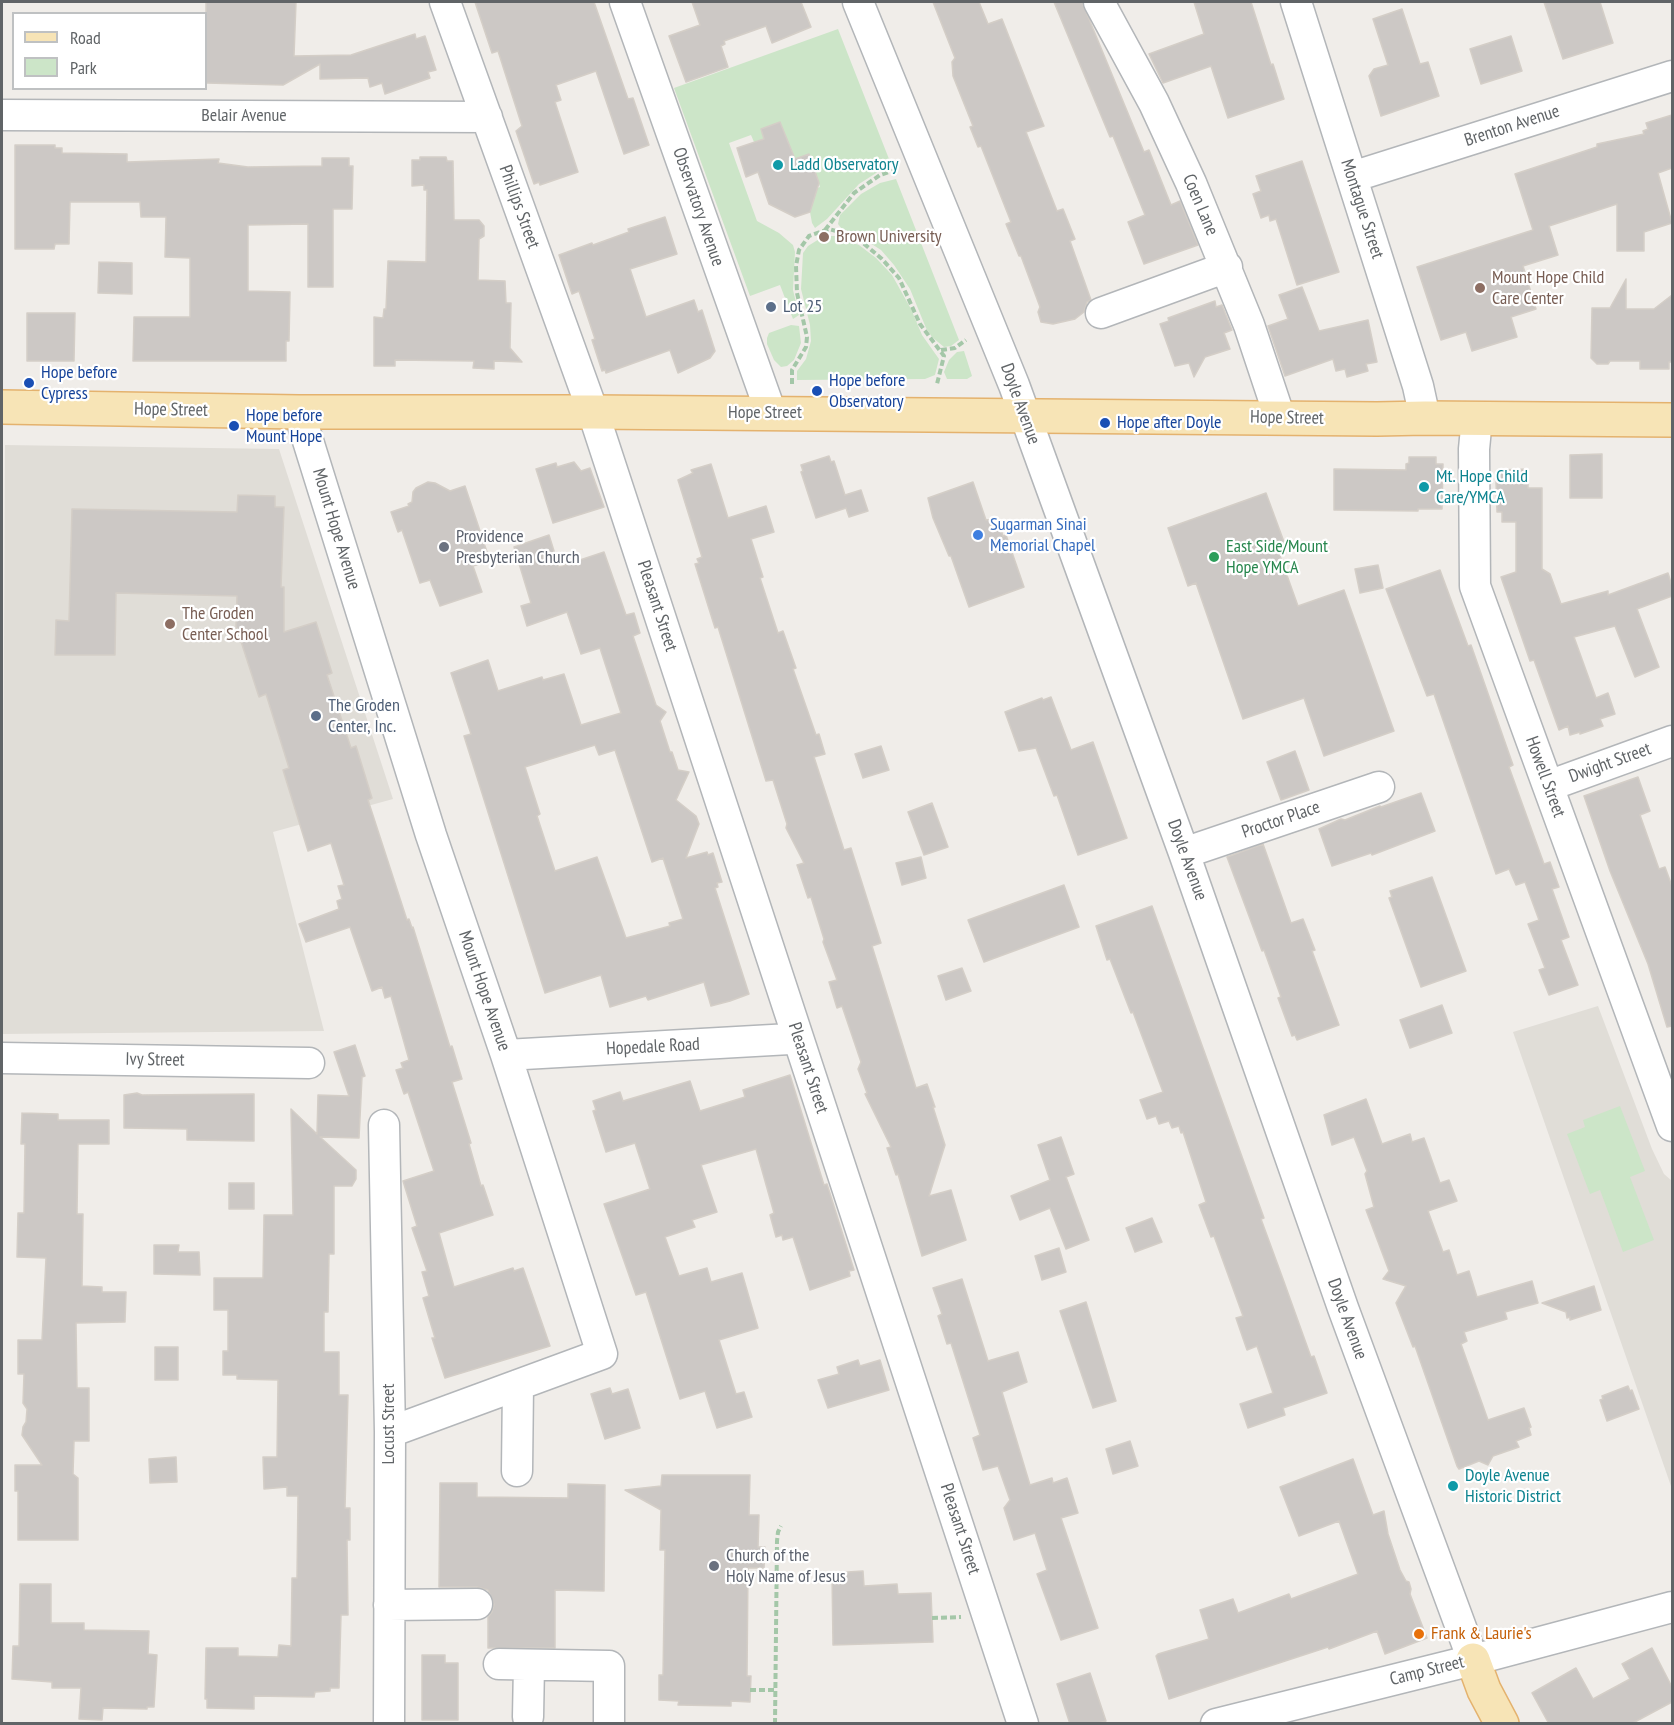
<!DOCTYPE html>
<style>
body{margin:0}
#map{position:relative;width:1674px;height:1725px;overflow:hidden;background:#f0ede9;font-family:"PT Sans Narrow",sans-serif}
canvas{display:block}
.frame{position:absolute;inset:0;border:3px solid #606467;pointer-events:none}
.legend{position:absolute;left:12px;top:12px;width:195px;height:78px;box-sizing:border-box;background:#fff;border:2px solid #bfc1c2;margin:0;padding:8px 10px;list-style:none;font-size:18px;color:#606467}
.legend li{display:flex;align-items:center;gap:12px;height:30px}
.legend b{width:30px;border:2px solid #bfc1c2}
</style>
<div id="map">
<canvas width="1674" height="1725"></canvas>
<div class="frame"></div>
<ul class="legend">
<li><b style="height:8px;background:#f7e4b6"></b>Road</li>
<li><b style="height:16px;background:#cce5c8"></b>Park</li>
</ul>
</div>
<script>
const ctx = document.querySelector('canvas').getContext('2d');
ctx.lineJoin = 'round';
function fill(path, color) { ctx.fillStyle = color; ctx.fill(path, 'evenodd'); }
const toPath = rows => new Path2D(rows.map(r => 'M' + r).join(''));
function trace(path, color, width, dash) { ctx.strokeStyle = color; ctx.lineWidth = width; ctx.lineCap = dash ? 'butt' : 'round'; ctx.setLineDash(dash || []); ctx.stroke(path); }
function label(font, color, halo, rows, align = 'center') {
  ctx.font = font + ' "PT Sans Narrow",sans-serif'; ctx.lineWidth = 4.5; ctx.setLineDash([]); ctx.textBaseline = 'middle'; ctx.strokeStyle = halo; ctx.fillStyle = color; for (const [text, x, y, turn = 0] of rows) {
    ctx.save(); ctx.translate(x, y); ctx.rotate((+turn || 0) * Math.PI / 180); ctx.textAlign = isNaN(turn) ? turn : align; if (halo) ctx.strokeText(text, 0, 0); ctx.fillText(text, 0, 0); ctx.restore();
  }
}
fill(toPath([
 [5,445,279,449,393,799,273,832,324,1031,2,1034],
 [1598,1006,1652,1149,1664,1174,1672,1181,1672,1489,1513,1032]
]), '#e0ddd7');
fill(toPath([
 [838,29,889,159,884,168,859,184,827,219,815,228,812,223,810,212,814,197,812,190,820,187,809,155,795,159,780,122,761,129,764,139,754,142,751,135,729,143,757,221,779,233,793,245,795,252,793,290,799,315,793,319,780,285,750,296,674,88],
 [896,179,959,340,951,346,944,347,932,337,926,328,910,289,894,265,881,250,859,236,841,228,838,224,840,215,861,194,880,183],
 [824,236,835,236,859,245,876,258,892,275,911,309,922,335,939,359,935,375,925,379,797,380,797,371,806,359,811,341,810,325,801,289,803,253,808,246],
 [791,325,799,326,801,343,794,360,787,366,781,367,774,360,767,344,767,338,769,333],
 [964,351,972,376,967,379,947,379,944,372,949,360,957,352],
 [1620,1106,1645,1171,1630,1177,1654,1240,1623,1252,1600,1190,1590,1194,1567,1134,1585,1127,1583,1120]
]), '#cce5c8');
const building = toPath([
 [206,2,296,2,294,56,351,55,415,34,416,39,425,36,436,70,428,72,430,78,385,94,382,83,370,87,368,78,320,79,320,64,283,85,206,83,206,2],
 [475,2,594,2,628,99,633,98,649,145,624,154,596,71,556,85,561,100,555,102,578,172,540,185,539,182,534,184,516,131,522,126,498,51,492,53,475,2],
 [692,2,801,2,811,27,772,43,766,26,724,41,725,44,721,46,728,67,686,82,669,36,700,25,692,2],
 [933,2,979,2,988,24,1002,19,1044,126,1026,132,1057,211,1063,209,1075,239,1070,241,1091,300,1087,302,1084,312,1075,319,1053,324,1041,322,1038,312,1040,307,1021,256,1019,256,1006,224,1011,222,981,146,978,147,970,127,973,126,953,76,952,62,955,58,933,2],
 [1054,2,1082,2,1144,152,1149,150,1171,205,1180,201,1198,245,1144,264,1128,222,1145,215,1113,136,1110,137,1054,2],
 [1194,2,1251,2,1271,65,1273,64,1284,99,1228,118,1211,66,1163,83,1149,54,1204,34,1194,2],
 [1544,2,1600,2,1613,43,1563,59,1544,2],
 [1402,9,1420,64,1428,62,1439,96,1381,116,1369,76,1374,69,1388,65,1373,19,1402,9],
 [1511,36,1522,71,1481,84,1470,49,1511,36],
 [1672,115,1672,168,1658,173,1672,223,1644,232,1644,251,1617,251,1617,204,1549,226,1558,255,1523,266,1536,309,1511,317,1517,337,1472,351,1466,332,1441,340,1417,267,1533,230,1515,174,1597,147,1597,144,1644,134,1643,131,1648,129,1646,123,1672,115],
 [780,122,795,159,809,154,819,183,810,212,795,217,769,204,758,172,746,177,737,148,764,139,761,129,780,122],
 [15,145,55,145,55,148,62,148,62,153,127,154,127,162,219,159,218,163,248,167,322,166,322,158,349,158,349,166,353,166,352,209,333,209,333,287,308,287,308,224,248,225,248,291,290,292,289,341,286,341,286,361,133,361,134,317,190,317,190,258,165,257,166,217,141,217,140,202,70,202,69,244,55,244,54,249,15,249,15,145],
 [420,157,446,157,447,161,453,161,454,220,479,220,484,226,484,236,479,239,478,280,505,281,506,303,511,303,510,348,522,362,494,361,494,369,473,368,474,361,395,360,395,366,374,366,374,317,383,318,384,309,386,309,388,261,426,262,427,190,424,190,424,185,412,186,412,160,420,160,420,157],
 [1302,161,1339,272,1297,285,1276,219,1270,221,1269,215,1261,218,1253,194,1261,191,1256,176,1302,161],
 [665,217,677,254,630,269,646,317,694,300,698,312,702,310,715,351,710,358,678,373,670,350,606,373,605,370,602,371,592,340,595,339,579,291,572,294,559,255,592,243,593,245,629,232,628,229,665,217],
 [99,262,132,263,132,294,98,293,99,262],
 [1626,279,1626,309,1654,309,1672,295,1672,362,1669,362,1669,369,1640,369,1640,361,1610,361,1608,364,1597,364,1591,358,1592,308,1610,308,1626,279],
 [1302,287,1319,331,1368,320,1377,362,1366,364,1368,371,1347,377,1345,369,1336,371,1333,359,1285,376,1268,326,1288,319,1279,295,1302,287],
 [1215,301,1216,307,1222,305,1232,330,1224,333,1230,349,1205,357,1194,377,1189,363,1175,366,1160,324,1169,321,1168,318,1215,301],
 [27,313,75,313,74,361,27,361,27,313],
 [1602,454,1602,498,1570,498,1570,455,1602,454],
 [829,456,831,462,834,461,845,495,861,490,868,511,849,517,846,508,816,518,801,472,803,471,801,465,829,456],
 [1409,457,1436,457,1436,464,1443,464,1442,509,1418,509,1418,511,1334,510,1334,469,1406,470,1406,464,1409,463,1409,457],
 [574,462,581,471,590,468,604,507,553,523,536,469,556,463,557,467,574,462],
 [711,464,728,518,766,506,774,532,751,539,763,577,760,578,778,633,783,631,796,668,793,669,816,735,819,734,825,754,814,757,844,850,851,848,881,943,872,946,916,1088,927,1084,935,1107,933,1107,945,1145,929,1196,951,1190,966,1240,922,1256,898,1174,896,1175,887,1148,891,1147,865,1094,867,1093,858,1069,861,1062,842,1006,837,1008,829,982,837,980,823,942,824,939,811,897,808,898,797,865,804,863,786,828,787,824,773,780,766,781,718,627,715,628,695,564,699,563,697,559,702,557,678,480,693,473,691,470,711,464],
 [1528,469,1528,488,1542,488,1542,569,1550,574,1561,604,1608,591,1608,595,1668,573,1672,586,1672,596,1637,609,1659,667,1635,677,1615,626,1574,637,1596,698,1608,693,1615,714,1600,719,1603,726,1580,734,1580,732,1570,735,1568,726,1559,730,1534,660,1530,661,1501,577,1516,572,1516,522,1502,522,1502,512,1497,512,1496,481,1498,481,1498,470,1528,469],
 [428,482,435,483,450,491,465,486,490,561,473,566,482,592,440,606,430,580,420,583,402,530,398,532,391,512,409,506,408,504,412,502,413,492,416,488,428,482],
 [973,482,986,520,997,519,1003,536,1006,535,1024,587,969,607,951,556,949,556,933,518,928,498,973,482],
 [1266,493,1287,550,1279,553,1298,606,1344,590,1394,731,1324,756,1304,698,1243,719,1196,583,1188,586,1168,528,1266,493],
 [238,495,275,496,275,507,284,507,281,587,284,587,284,632,316,622,332,673,327,675,351,748,356,746,372,798,368,800,407,920,409,919,412,928,413,927,450,1047,452,1046,462,1079,452,1082,471,1143,469,1144,481,1186,483,1185,493,1215,439,1233,454,1287,513,1268,514,1271,523,1268,550,1346,445,1378,432,1338,435,1338,423,1298,429,1296,422,1272,427,1271,412,1228,417,1226,403,1181,434,1171,408,1092,404,1094,396,1070,403,1068,401,1063,409,1060,391,996,385,998,382,987,372,991,350,927,306,942,299,924,339,909,337,901,342,899,338,886,344,885,331,843,308,851,283,770,289,768,266,694,259,697,236,626,237,596,116,593,115,655,55,655,56,620,69,621,72,509,237,512,238,495],
 [549,535,559,567,604,552,626,615,634,613,640,633,633,636,656,705,666,712,660,721,670,752,672,752,678,770,689,772,676,800,696,816,699,824,686,858,707,852,708,855,713,853,722,882,717,883,718,887,715,888,749,994,730,1001,711,1006,704,982,648,1000,646,996,610,1007,601,975,545,993,464,736,471,734,451,673,488,660,498,691,542,677,543,680,564,674,581,725,621,713,600,648,581,654,567,612,527,626,521,606,531,603,514,547,549,535],
 [595,745,599,755,615,750,652,862,663,858,683,919,669,923,670,926,626,938,597,857,555,871,537,816,540,814,525,767,595,745],
 [1378,565,1383,588,1360,593,1355,569,1378,565],
 [1440,570,1468,646,1471,645,1513,765,1509,767,1544,864,1550,862,1559,887,1552,889,1569,937,1561,940,1578,985,1549,995,1539,970,1545,968,1528,924,1539,920,1525,882,1516,885,1509,869,1496,874,1434,694,1427,696,1386,589,1440,570],
 [1051,697,1071,750,1093,742,1127,838,1078,855,1057,795,1054,796,1036,748,1019,751,1005,712,1042,698,1043,700,1051,697],
 [881,746,889,770,863,778,855,754,881,746],
 [1295,751,1309,790,1281,800,1267,762,1295,751],
 [1638,777,1650,811,1640,815,1659,869,1665,867,1672,886,1672,1026,1667,1027,1648,964,1610,871,1584,796,1638,777],
 [1421,793,1435,831,1372,855,1371,853,1332,866,1319,829,1341,819,1345,820,1380,806,1381,807,1421,793],
 [932,803,948,847,924,855,908,812,932,803],
 [1263,844,1291,923,1303,919,1315,950,1312,951,1339,1025,1297,1040,1295,1035,1292,1036,1278,998,1281,997,1264,950,1262,951,1227,857,1263,844],
 [921,857,926,878,902,885,896,863,921,857],
 [1432,877,1466,971,1421,987,1389,898,1392,897,1390,891,1432,877],
 [1064,885,1079,927,984,962,968,920,1064,885],
 [1152,906,1264,1218,1261,1219,1283,1279,1311,1357,1314,1356,1327,1393,1283,1408,1285,1415,1248,1428,1240,1404,1273,1393,1257,1346,1247,1350,1236,1318,1243,1316,1214,1236,1211,1237,1199,1205,1206,1202,1183,1132,1181,1133,1179,1126,1172,1128,1169,1121,1159,1124,1156,1116,1147,1119,1140,1100,1163,1092,1133,1012,1131,1013,1110,959,1107,960,1096,926,1152,906],
 [962,968,971,991,946,1000,938,976,962,968],
 [1442,1005,1452,1033,1410,1048,1400,1020,1442,1005],
 [355,1045,365,1076,362,1077,359,1138,320,1137,356,1170,356,1179,352,1186,334,1186,334,1254,329,1254,328,1312,324,1312,324,1352,339,1352,339,1395,348,1395,345,1508,350,1508,350,1540,347,1540,348,1615,341,1615,339,1688,330,1688,330,1691,315,1692,314,1697,254,1696,254,1709,207,1708,207,1699,205,1699,206,1648,238,1648,238,1656,278,1657,279,1645,291,1646,292,1578,297,1578,298,1496,287,1496,287,1487,264,1489,263,1457,277,1457,278,1380,237,1379,237,1375,223,1375,223,1351,228,1351,228,1310,214,1310,214,1278,263,1278,264,1215,293,1215,291,1109,317,1134,318,1095,349,1096,334,1052,355,1045],
 [790,1075,824,1185,827,1184,854,1270,849,1271,850,1276,810,1290,793,1237,783,1240,782,1235,776,1237,770,1215,774,1213,756,1149,701,1165,717,1212,692,1220,695,1227,665,1237,679,1276,707,1268,711,1282,742,1273,758,1328,719,1340,736,1394,744,1392,752,1417,717,1428,705,1391,680,1399,646,1292,636,1295,604,1204,650,1189,635,1143,606,1152,593,1111,596,1110,593,1101,620,1092,623,1101,690,1081,700,1111,745,1097,743,1090,790,1075],
 [137,1093,142,1095,254,1094,254,1141,187,1140,187,1129,124,1128,124,1095,137,1093],
 [1366,1099,1382,1144,1410,1134,1412,1142,1424,1138,1440,1183,1449,1180,1457,1201,1428,1211,1443,1252,1449,1250,1457,1275,1469,1271,1477,1297,1532,1281,1538,1303,1505,1312,1507,1319,1464,1332,1467,1341,1461,1344,1488,1420,1524,1408,1531,1427,1529,1428,1531,1435,1516,1441,1519,1447,1493,1456,1488,1465,1479,1461,1459,1469,1457,1466,1415,1346,1413,1347,1396,1303,1406,1286,1383,1279,1389,1271,1366,1210,1374,1207,1365,1174,1367,1171,1354,1137,1332,1145,1324,1115,1366,1099],
 [22,1113,58,1114,58,1120,109,1120,109,1144,78,1144,77,1214,83,1214,82,1286,102,1287,102,1292,126,1292,125,1322,76,1323,77,1388,89,1388,89,1441,74,1441,73,1474,78,1478,78,1540,18,1540,18,1491,15,1491,15,1465,42,1465,22,1435,23,1427,26,1422,27,1409,23,1403,24,1374,18,1374,18,1340,42,1340,46,1258,17,1257,18,1213,24,1213,25,1144,21,1144,22,1113],
 [1061,1137,1074,1174,1066,1177,1089,1240,1066,1249,1050,1208,1020,1220,1011,1196,1050,1180,1038,1145,1061,1137],
 [229,1183,254,1183,254,1209,229,1209,229,1183],
 [1152,1218,1162,1242,1135,1252,1126,1228,1152,1218],
 [154,1245,179,1245,178,1252,199,1252,200,1275,154,1274,154,1245],
 [1059,1248,1066,1272,1042,1280,1035,1256,1059,1248],
 [962,1279,988,1361,1018,1352,1027,1382,1002,1392,1030,1485,1052,1478,1053,1483,1067,1478,1078,1513,1061,1518,1098,1628,1061,1640,1037,1574,1047,1570,1035,1533,1014,1540,1004,1508,1010,1500,998,1466,983,1470,973,1438,980,1435,951,1343,947,1344,938,1316,942,1314,933,1288,962,1279],
 [1594,1286,1601,1310,1570,1320,1570,1317,1567,1318,1566,1312,1542,1303,1594,1286],
 [1086,1302,1116,1401,1093,1408,1060,1311,1086,1302],
 [155,1347,178,1347,178,1380,155,1380,155,1347],
 [858,1360,860,1366,880,1360,889,1390,828,1408,818,1380,839,1374,837,1367,858,1360],
 [1628,1386,1630,1391,1632,1390,1639,1409,1607,1421,1600,1400,1603,1399,1602,1396,1628,1386],
 [610,1388,612,1394,628,1389,640,1428,605,1439,591,1394,610,1388],
 [1130,1441,1138,1466,1113,1474,1106,1449,1130,1441],
 [176,1457,177,1482,150,1483,149,1459,176,1457],
 [1353,1459,1373,1515,1384,1511,1388,1534,1400,1570,1406,1581,1409,1582,1411,1589,1410,1594,1427,1638,1385,1654,1377,1631,1329,1649,1328,1647,1169,1699,1156,1656,1158,1654,1209,1639,1200,1610,1233,1599,1238,1613,1289,1594,1291,1599,1358,1574,1339,1521,1299,1536,1280,1487,1353,1459],
 [662,1475,750,1475,749,1515,759,1515,758,1547,765,1547,764,1568,748,1568,747,1676,751,1676,750,1702,731,1701,731,1706,678,1705,679,1701,659,1700,659,1675,663,1675,665,1550,660,1550,661,1510,625,1490,661,1486,662,1475],
 [440,1483,477,1483,477,1497,568,1498,568,1484,605,1485,604,1591,555,1590,555,1648,488,1648,488,1617,492,1612,494,1604,488,1590,477,1587,439,1587,440,1483],
 [863,1571,864,1586,897,1584,898,1594,931,1593,933,1642,833,1645,832,1573,863,1571],
 [20,1584,51,1584,51,1623,84,1623,84,1630,149,1631,148,1654,157,1655,154,1707,147,1707,147,1709,103,1708,102,1720,79,1719,81,1688,52,1688,52,1682,12,1679,13,1646,19,1646,20,1584],
 [1652,1648,1672,1687,1672,1702,1631,1724,1549,1724,1532,1693,1576,1668,1593,1699,1630,1679,1622,1664,1652,1648],
 [422,1655,445,1655,445,1663,458,1663,458,1720,422,1720,422,1655],
 [1090,1673,1106,1721,1094,1724,1070,1724,1057,1684,1090,1673]
]);
fill(building, '#ccc8c5');
trace(building, '#d4cec7', 1.5);
const minor = toPath([
 [445,2,593,412,1023,1724],
 [625,2,771,413],
 [858,2,1014,385,1184,853,1343,1308,1473,1660],
 [1099,2,1154,103,1191,183,1249,325,1280,418],
 [1296,2,1418,386,1425,418],
 [2,115,487,117],
 [1352,177,1672,76],
 [1101,313,1227,267],
 [299,412,431,835,506,1055,602,1354,390,1432],
 [1477,418,1474,449,1475,586,1672,1126],
 [1548,786,1672,741],
 [1184,853,1379,787],
 [506,1055,790,1039,799,1041],
 [2,1058,309,1063],
 [384,1125,390,1432,389,1724],
 [517,1471,518,1385],
 [389,1605,477,1604],
 [499,1664,609,1666,609,1724],
 [528,1717,529,1665],
 [1216,1724,1473,1660,1672,1607]
]);
const major = toPath([
 [2,407,299,412,593,412,1377,419,1425,418,1672,420],
 [1473,1660,1484,1690,1502,1724]
]);
trace(minor, '#b3b6b9', 33);
trace(major, '#e4b26e', 36);
trace(toPath([
 [825,230,854,193,880,175,898,169],
 [941,350,955,348,966,340],
 [792,384,792,370,806,347,807,337,797,293,796,266,799,250,809,236,829,229,850,235,862,242,882,259,899,278,920,324,944,356,937,384],
 [932,1618,961,1617],
 [750,1690,775,1690],
 [775,1724,777,1541,778,1532,781,1526]
]), '#a4c7a8', 4, [6, 3]);
trace(minor, '#fff', 30);
trace(major, '#f7e4b6', 33);
for (const [x, y, r, color] of [
 [778,165,6,"#0f9aa8"],
 [824,237,6,"#8d6e63"],
 [1480,288,6,"#8d6e63"],
 [771,307,6,"#5c6f8a"],
 [29,383,6,"#1a4fb4"],
 [817,391,6,"#1a4fb4"],
 [1105,423,6,"#1a4fb4"],
 [234,426,6,"#1a4fb4"],
 [1424,487,6,"#0f9aa8"],
 [978,535,6,"#3f7fe0"],
 [444,547,6,"#6b7280"],
 [1214,557,6,"#2e9e5b"],
 [170,624,6,"#8d6e63"],
 [316,716,6,"#5c6f8a"],
 [1453,1486,6,"#0f9aa8"],
 [714,1566,6,"#6b7280"],
 [1419,1634,6,"#e8710a"]
]) { const dot = new Path2D(); dot.arc(x, y, r, 0, 2 * Math.PI); ctx.fillStyle = color; ctx.fill(dot); trace(dot, '#fff', 2); }
label('18px', '#606467', '#fff', [
 ["Belair Avenue",244,116],
 ["Brenton Avenue",1512,126,-18],
 ["Coen Lane",1200,205,67],
 ["Phillips Street",519,207,70],
 ["Observatory Avenue",698,207,71],
 ["Montague Street",1362,209,72],
 ["Doyle Avenue",1020,404,70],
 ["Hope Street",171,410,1],
 ["Hope Street",765,413],
 ["Hope Street",1287,418,1],
 ["Mount Hope Avenue",336,529,73],
 ["Pleasant Street",657,606,72],
 ["Dwight Street",1610,763,-20],
 ["Howell Street",1545,777,70],
 ["Proctor Place",1281,820,-19],
 ["Doyle Avenue",1187,860,70],
 ["Mount Hope Avenue",484,991,71],
 ["Hopedale Road",653,1047,-3],
 ["Ivy Street",155,1060,1],
 ["Pleasant Street",808,1068,72],
 ["Doyle Avenue",1347,1319,70],
 ["Locust Street",389,1424,-90],
 ["Pleasant Street",960,1529,72],
 ["Camp Street",1427,1671,-14]
]);
label('18px', '#0d838f', '#fff', [
 ["Ladd Observatory",790,165],
 ["Mt. Hope Child",1436,477],
 ["Care/YMCA",1436,498],
 ["Doyle Avenue",1465,1476],
 ["Historic District",1465,1497]
], 'left');
label('18px', '#785e54', '#fff', [
 ["Brown University",836,237],
 ["Mount Hope Child",1492,278],
 ["Care Center",1492,299],
 ["The Groden",182,614],
 ["Center School",182,635]
], 'left');
label('18px', '#4e5e75', '#fff', [
 ["Lot 25",783,307],
 ["The Groden",328,706],
 ["Center, Inc.",328,727]
], 'left');
label('18px', '#164399', '#fff', [
 ["Hope before",41,373],
 ["Cypress",41,394],
 ["Hope before",829,381],
 ["Observatory",829,402],
 ["Hope before",246,416],
 ["Mount Hope",246,437],
 ["Hope after Doyle",1117,423]
], 'left');
label('18px', '#366cbe', '#fff', [
 ["Sugarman Sinai",990,525],
 ["Memorial Chapel",990,546]
], 'left');
label('18px', '#5b616d', '#fff', [
 ["Providence",456,537],
 ["Presbyterian Church",456,558],
 ["Church of the",726,1556],
 ["Holy Name of Jesus",726,1577]
], 'left');
label('18px', '#27864d', '#fff', [
 ["East Side/Mount",1226,547],
 ["Hope YMCA",1226,568]
], 'left');
label('18px', '#c56008', '#fff', [
 ["Frank & Laurie's",1431,1634]
], 'left');
</script>
